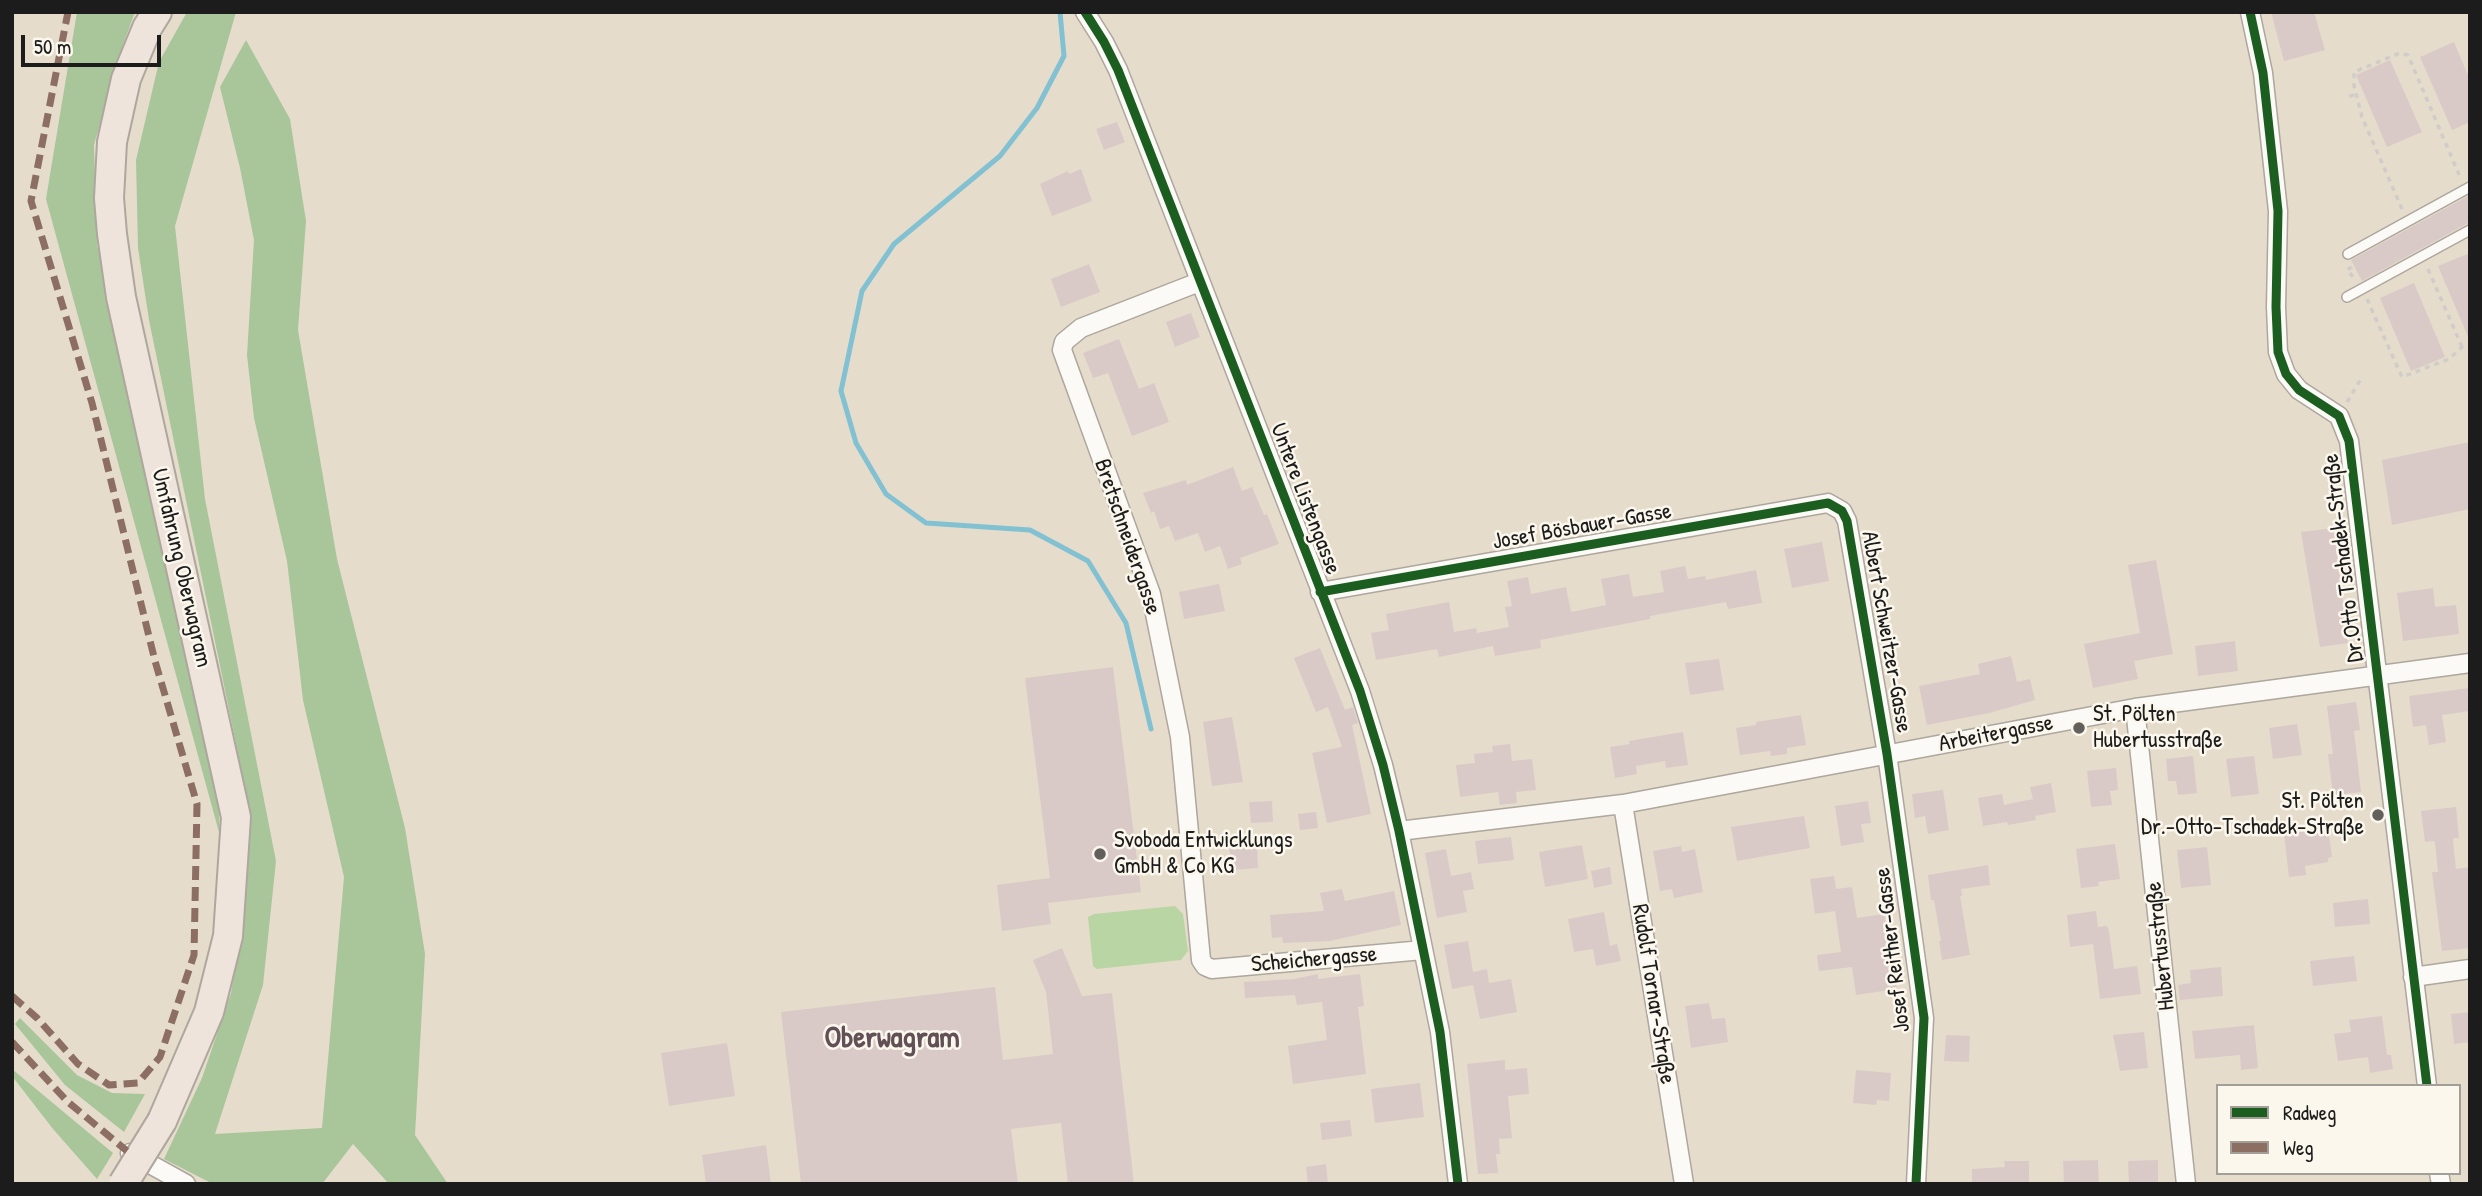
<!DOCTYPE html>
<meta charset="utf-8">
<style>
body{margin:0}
#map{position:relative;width:2482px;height:1196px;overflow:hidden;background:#e6dccc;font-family:"Patrick Hand",sans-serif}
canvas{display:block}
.frame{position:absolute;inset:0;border:14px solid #1c1c1c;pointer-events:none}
.legend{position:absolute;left:2216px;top:1084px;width:245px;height:91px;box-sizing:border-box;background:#fbf7ec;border:2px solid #a29f99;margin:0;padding:9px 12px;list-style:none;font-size:21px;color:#1c1c1c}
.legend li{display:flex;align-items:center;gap:14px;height:35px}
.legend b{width:35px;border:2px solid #a29f99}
.scale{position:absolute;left:21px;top:35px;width:140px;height:32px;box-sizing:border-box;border:4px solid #1c1c1c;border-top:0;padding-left:9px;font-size:21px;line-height:24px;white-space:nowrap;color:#1c1c1c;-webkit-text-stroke:5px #fbf7ec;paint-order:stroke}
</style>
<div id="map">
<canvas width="2482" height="1196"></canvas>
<div class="frame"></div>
<ul class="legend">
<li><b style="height:9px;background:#1b5e20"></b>Radweg</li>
<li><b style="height:9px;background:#8d6e63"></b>Weg</li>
</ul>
<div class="scale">50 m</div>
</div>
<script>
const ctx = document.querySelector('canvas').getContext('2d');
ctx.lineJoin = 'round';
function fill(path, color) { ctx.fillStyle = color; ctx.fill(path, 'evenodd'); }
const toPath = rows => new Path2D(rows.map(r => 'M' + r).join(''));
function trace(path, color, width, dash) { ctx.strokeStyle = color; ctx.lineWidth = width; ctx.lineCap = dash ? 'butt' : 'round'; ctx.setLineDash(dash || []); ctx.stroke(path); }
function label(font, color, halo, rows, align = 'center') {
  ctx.font = font + ' "Patrick Hand",sans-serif'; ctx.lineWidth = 5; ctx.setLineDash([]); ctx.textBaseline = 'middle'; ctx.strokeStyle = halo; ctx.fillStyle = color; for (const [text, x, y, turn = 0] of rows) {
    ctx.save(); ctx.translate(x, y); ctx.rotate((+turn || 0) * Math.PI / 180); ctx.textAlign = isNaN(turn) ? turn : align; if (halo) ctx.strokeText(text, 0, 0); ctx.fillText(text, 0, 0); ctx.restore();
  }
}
fill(toPath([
 [1175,906,1183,914,1188,951,1181,960,1097,969,1093,966,1088,917,1094,914]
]), '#b9d5a4');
fill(toPath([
 [77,12,135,12,120,53,94,145,97,244,218,794,220,836,46,199],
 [187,12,236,12,175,226,205,499,276,861,263,985,215,1134,322,1128,344,877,303,700,287,561,254,418,247,355,254,240,240,168,220,87,246,40,290,119,306,221,298,330,337,559,405,828,425,954,415,1135,448,1184,389,1184,353,1144,322,1184,213,1184,164,1159,202,1078,231,993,245,903,250,812,149,320,138,248,136,160,159,62],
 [20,1018,77,1075,112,1093,145,1094,124,1132,65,1085,15,1024],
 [12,1069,113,1153,97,1179,53,1129,12,1076]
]), '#a9c59a');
trace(toPath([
 [1060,12,1064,56,1037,108,1000,156,894,244,862,291,841,391,856,443,886,494,926,523,1030,530,1088,561,1126,623,1151,729]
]), '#81c1d2', 5);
fill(toPath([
 [2271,12,2314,12,2325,50,2284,61],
 [2454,42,2470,80,2470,122,2452,130,2420,57],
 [2390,60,2422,132,2387,147,2356,75],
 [1117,122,1125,142,1104,150,1096,129],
 [1081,169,1092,201,1052,216,1040,184,1068,171,1069,174],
 [2470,195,2470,222,2362,281,2351,260],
 [2470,253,2470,339,2469,339,2438,266],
 [1089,264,1100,292,1061,307,1051,279],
 [2414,283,2445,357,2411,371,2380,298],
 [1191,313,1200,337,1175,347,1166,322],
 [1119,339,1139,389,1154,383,1169,422,1132,436,1108,373,1093,378,1083,353],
 [2470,442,2470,509,2392,525,2382,460],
 [1233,467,1242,491,1252,487,1264,515,1267,514,1279,544,1240,558,1242,564,1228,569,1220,546,1205,552,1198,533,1175,541,1169,526,1160,529,1154,511,1151,513,1143,493,1186,480,1187,485],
 [2334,528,2348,643,2320,647,2301,532],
 [1822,542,1829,581,1792,588,1784,549],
 [2156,560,2173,654,2134,661,2138,679,2093,688,2084,644,2140,633,2128,565],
 [1685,566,1688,579,1705,576,1706,580,1756,570,1762,603,1728,609,1726,602,1650,616,1650,619,1540,640,1541,648,1495,656,1493,646,1439,657,1437,649,1376,660,1371,633,1389,630,1386,614,1449,602,1454,632,1476,628,1477,633,1509,627,1505,607,1512,606,1507,581,1528,577,1531,594,1566,587,1571,612,1606,605,1601,579,1629,574,1633,597,1664,592,1660,571],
 [1219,584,1225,611,1184,619,1179,592],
 [2433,588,2435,607,2456,605,2459,634,2403,641,2397,593],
 [2235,641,2238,671,2198,676,2195,646],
 [1320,648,1345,710,1353,707,1358,723,1352,725,1371,814,1327,823,1312,753,1342,747,1328,707,1316,712,1294,658],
 [2011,656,2017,682,2030,679,2035,700,1989,713,1927,725,1919,686,1980,674,1978,664],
 [1719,659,1724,690,1690,695,1685,663],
 [1113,667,1141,892,1048,903,1051,924,1002,931,997,885,1050,878,1025,678],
 [2470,688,2470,711,2442,715,2446,742,2429,745,2426,725,2413,727,2409,696],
 [2356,702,2360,730,2354,731,2361,792,2333,795,2328,754,2333,754,2327,706],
 [1801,715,1806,745,1787,748,1787,754,1771,756,1770,751,1740,755,1736,728,1756,725,1756,722],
 [1232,717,1243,782,1212,786,1203,722],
 [2297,724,2302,755,2273,759,2269,728],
 [1683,732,1688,765,1666,768,1665,761,1636,766,1637,774,1615,778,1610,747,1630,744,1629,741],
 [1510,744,1512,761,1532,759,1536,790,1516,792,1517,803,1500,805,1498,792,1460,797,1456,765,1475,763,1474,754,1493,752,1492,746],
 [2193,756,2197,793,2178,795,2176,781,2168,781,2166,759],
 [2254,756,2259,794,2231,797,2226,759],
 [2116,768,2118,790,2110,791,2112,805,2091,807,2087,771],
 [2051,783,2056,812,2035,816,2036,820,2008,825,2007,822,1983,826,1978,798,2002,794,2004,805,2033,799,2030,787],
 [1943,790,1949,830,1928,834,1925,816,1915,818,1912,794],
 [1272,801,1273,822,1251,823,1249,802],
 [1868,801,1871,823,1861,824,1864,842,1841,846,1835,806],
 [2456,807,2459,838,2454,838,2453,841,2456,869,2470,867,2470,948,2442,951,2432,872,2438,872,2435,843,2434,841,2425,842,2421,811],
 [1316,812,1318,828,1300,830,1298,814],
 [1804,816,1810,848,1737,861,1731,827],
 [2328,828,2332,857,2328,858,2328,862,2305,866,2306,875,2289,877,2284,834],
 [1511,837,1514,860,1478,864,1475,841],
 [1257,843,1258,868,1232,870,1229,845],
 [2115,844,2120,879,2098,882,2099,886,2081,888,2076,849],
 [1582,845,1588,879,1545,887,1539,852],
 [1681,846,1682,852,1695,849,1703,892,1674,898,1672,889,1660,891,1653,851],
 [2207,847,2211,885,2181,888,2177,850],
 [1446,849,1451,876,1471,872,1474,889,1463,891,1467,912,1437,918,1425,853],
 [1988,865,1990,885,1961,889,1962,896,1960,896,1970,955,1942,960,1939,941,1941,941,1934,900,1931,900,1928,875],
 [1610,867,1612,884,1594,888,1591,871],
 [1834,876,1836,889,1852,887,1857,918,1884,914,1897,989,1856,995,1852,967,1819,971,1817,955,1841,952,1835,911,1815,914,1810,879],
 [1342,889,1345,901,1394,891,1401,925,1330,941,1283,943,1282,937,1272,938,1270,915,1324,911,1320,893],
 [2368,899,2370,924,2335,927,2333,903],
 [2096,911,2098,927,2107,926,2109,931,2114,969,2137,966,2141,994,2100,999,2093,944,2070,947,2067,915],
 [1604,912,1610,946,1617,944,1621,961,1596,966,1593,949,1574,952,1568,919],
 [1468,941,1473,972,1487,969,1489,983,1511,979,1517,1012,1480,1019,1473,985,1452,989,1444,945],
 [1062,948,1082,996,1112,993,1134,1184,1068,1184,1061,1123,1011,1129,1018,1184,801,1184,781,1012,995,987,1003,1060,1053,1054,1046,992,1033,960],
 [2354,956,2357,981,2313,986,2310,961],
 [2221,967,2223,996,2180,1000,2178,985,2191,983,2190,970],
 [1318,974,1318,979,1360,974,1364,1006,1358,1007,1366,1074,1293,1084,1288,1046,1327,1040,1322,1002,1297,1005,1295,995,1245,998,1244,982,1294,979],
 [1709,1003,1712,1019,1725,1018,1728,1042,1691,1048,1685,1006],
 [2470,1012,2470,1042,2454,1044,2451,1014],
 [2382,1016,2387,1055,2391,1055,2393,1069,2370,1073,2368,1057,2338,1061,2334,1034,2351,1032,2349,1020],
 [2254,1025,2258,1068,2241,1070,2240,1055,2195,1059,2192,1031],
 [2144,1032,2148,1068,2120,1071,2113,1035],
 [1946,1035,1970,1036,1969,1062,1944,1061],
 [727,1043,735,1096,669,1106,661,1053],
 [1505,1060,1505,1070,1527,1068,1529,1094,1508,1096,1512,1138,1499,1139,1500,1154,1496,1154,1498,1173,1478,1174,1467,1064],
 [1856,1070,1891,1073,1889,1101,1877,1100,1876,1105,1853,1103],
 [1420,1083,1424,1117,1375,1123,1371,1089],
 [1350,1120,1352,1136,1322,1140,1320,1123],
 [766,1145,771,1184,706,1184,702,1155],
 [2098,1160,2099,1184,2064,1184,2063,1161],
 [2158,1160,2158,1184,2129,1184,2128,1161],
 [2004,1161,2029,1161,2029,1184,1972,1184,1972,1169,2005,1167],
 [1326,1164,1328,1184,1308,1184,1306,1167]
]), '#d9cac7');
const service = toPath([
 [2348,254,2470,187],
 [2347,297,2470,230]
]);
const minor = toPath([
 [1085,12,1104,42,1118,70,1360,691,1383,765,1399,831,1440,1032,1458,1184],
 [2250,12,2263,73,2278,211,2276,307,2278,352,2286,374,2299,390,2339,416,2349,441,2427,1086],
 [1199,282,1081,328,1064,342,1062,350,1151,594,1180,737,1201,960,1205,966,1212,969,1423,950],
 [1320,592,1828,503,1842,511,1847,521,1887,754,1924,1018,1916,1184],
 [2135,708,2186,1184],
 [1623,804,1684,1184],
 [1399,831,1623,804,2135,708,2470,663],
 [2413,977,2470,969],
 [130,1153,186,1184],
 [2439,1173,2441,1184]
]);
const primary = toPath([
 [157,12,147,28,126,79,112,142,109,198,112,234,121,297,236,817,228,936,209,1012,162,1121]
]);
trace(service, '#ada79d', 12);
trace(minor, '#ada79d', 21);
trace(primary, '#ada79d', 32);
trace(toPath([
 [2349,96,2356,95],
 [2402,209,2362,117,2354,86,2354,72,2400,53,2408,55,2460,177],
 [2352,267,2347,270,2354,278],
 [2428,269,2462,347],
 [2367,299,2402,377,2449,359,2462,347,2470,344],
 [2347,402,2361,379]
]), '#d0cdc9', 3.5, [5, 5]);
trace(service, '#fbfaf7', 9);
trace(minor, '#fbfaf7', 18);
trace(primary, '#eee4dc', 28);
const primaryBridge = toPath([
 [123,1184,162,1121]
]);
trace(primaryBridge, '#ada79d', 32, []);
trace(primaryBridge, '#eee4dc', 28);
trace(toPath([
 [12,996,37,1018,78,1064,109,1085,138,1083,160,1057,194,955,197,804,155,661,92,403,31,201,68,12],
 [12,1042,68,1102,127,1151]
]), '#8d6e63', 7, [14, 7]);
trace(toPath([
 [1085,12,1104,42,1118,70,1360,691,1383,765,1399,831,1440,1032,1458,1184],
 [2250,12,2263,73,2278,211,2276,307,2278,352,2286,374,2299,390,2339,416,2349,441,2427,1086],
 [1320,592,1828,503,1842,511,1847,521,1887,754,1924,1018,1916,1184]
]), '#1b5e20', 9);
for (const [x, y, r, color] of [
 [2079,728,7,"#635f5a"],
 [2378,815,7,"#635f5a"],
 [1100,854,7,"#635f5a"]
]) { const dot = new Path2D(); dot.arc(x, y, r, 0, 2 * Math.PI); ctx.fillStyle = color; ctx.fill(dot); trace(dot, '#fbf7ec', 2.5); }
label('23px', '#1c1c1c', '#fbf7ec', [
 ["Untere Listengasse",1305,499,69],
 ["Josef Bösbauer-Gasse",1582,527,-10],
 ["Bretschneidergasse",1127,537,71],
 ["Dr.Otto Tschadek-Straße",2344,558,-97],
 ["Umfahrung Oberwagram",181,568,77],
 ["Albert Schweitzer-Gasse",1886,632,80],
 ["Arbeitergasse",1996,734,-11],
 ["Hubertusstraße",2161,946,-96],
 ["Josef Reither-Gasse",1893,950,-97],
 ["Scheichergasse",1314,960,-5],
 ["Rudolf Tornar-Straße",1653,994,81]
]);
label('23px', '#1c1c1c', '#fbf7ec', [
 ["St. Pölten",2093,715],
 ["Hubertusstraße",2093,741],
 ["St. Pölten",2364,802,"right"],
 ["Dr.-Otto-Tschadek-Straße",2364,828,"right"],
 ["Svoboda Entwicklungs",1114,841],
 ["GmbH & Co KG",1114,867]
], 'left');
label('bold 30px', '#635056', '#fbf7ec', [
 ["Oberwagram",892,1039]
]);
</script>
